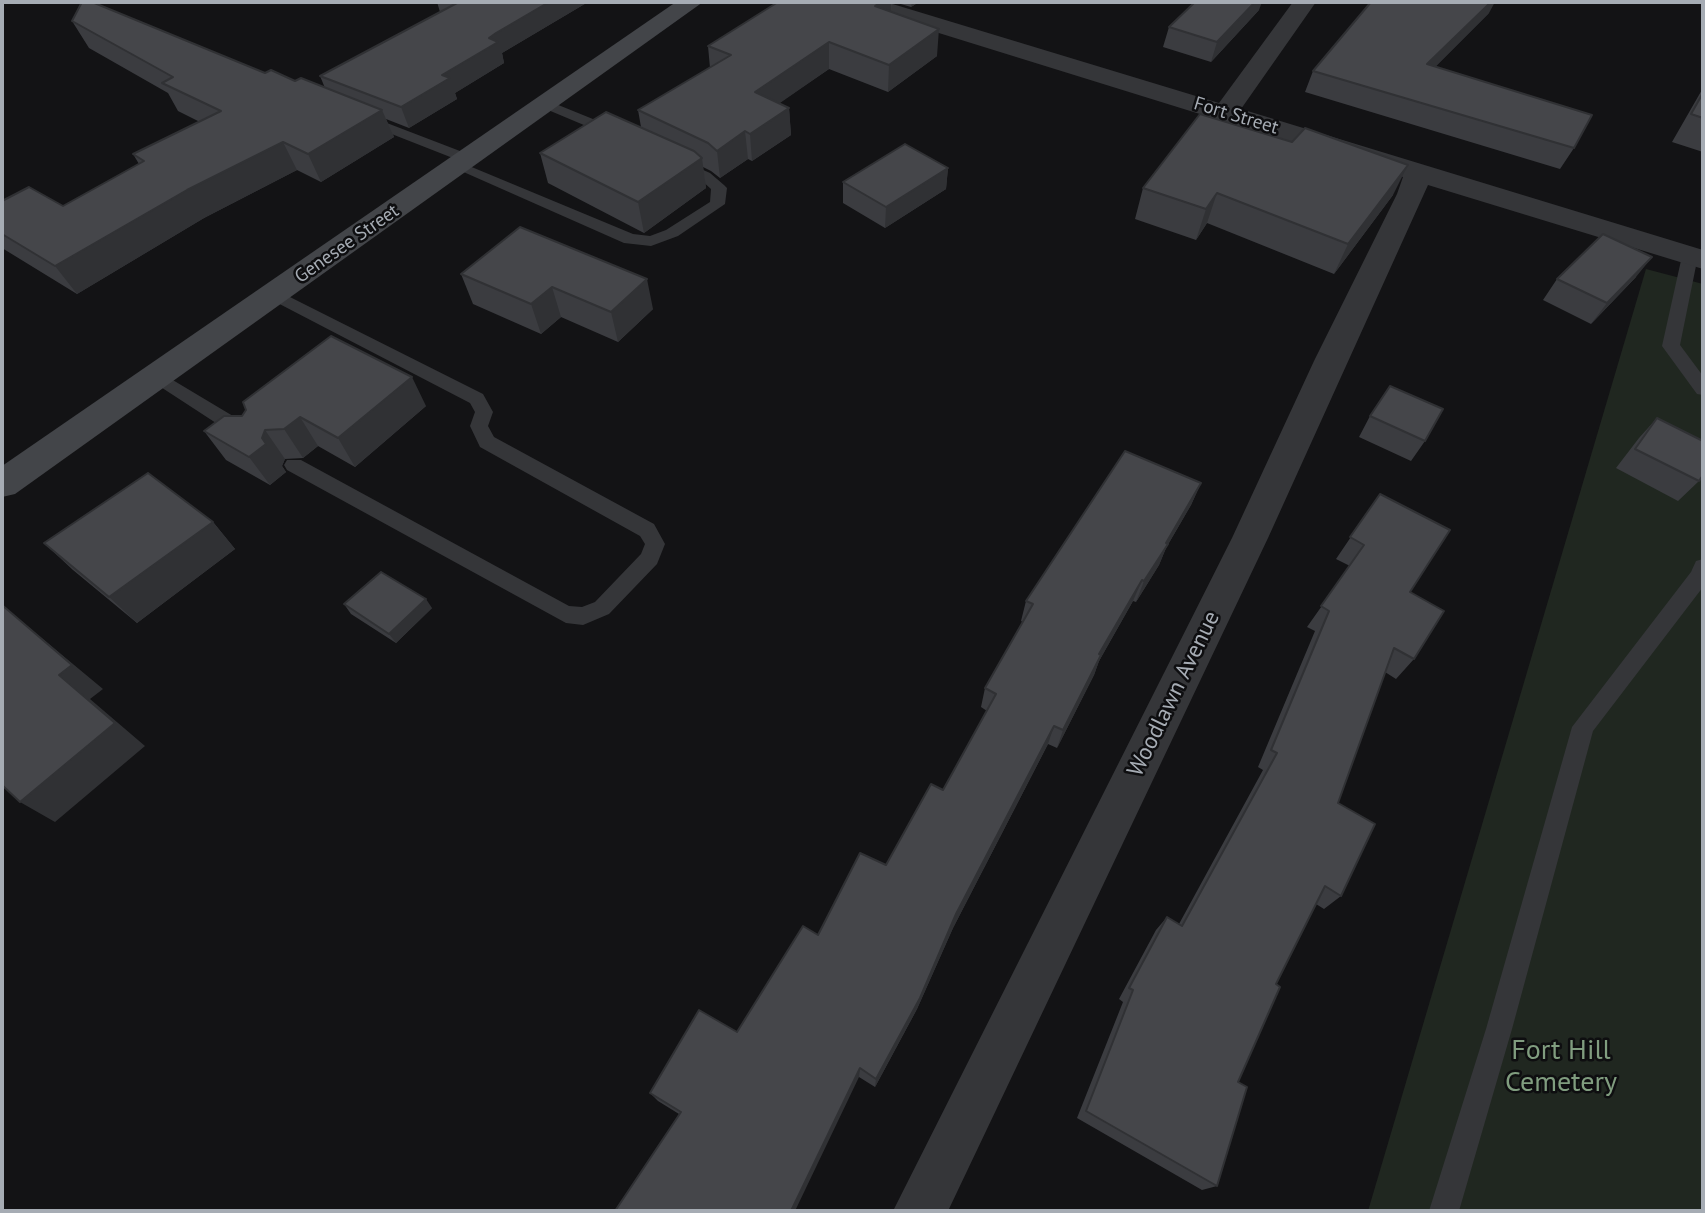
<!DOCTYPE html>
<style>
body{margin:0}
#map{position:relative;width:1705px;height:1213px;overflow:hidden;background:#131315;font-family:"PT Sans",sans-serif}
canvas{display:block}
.frame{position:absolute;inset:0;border:4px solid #a6acb4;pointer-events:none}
</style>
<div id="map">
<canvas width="1705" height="1213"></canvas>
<div class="frame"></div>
</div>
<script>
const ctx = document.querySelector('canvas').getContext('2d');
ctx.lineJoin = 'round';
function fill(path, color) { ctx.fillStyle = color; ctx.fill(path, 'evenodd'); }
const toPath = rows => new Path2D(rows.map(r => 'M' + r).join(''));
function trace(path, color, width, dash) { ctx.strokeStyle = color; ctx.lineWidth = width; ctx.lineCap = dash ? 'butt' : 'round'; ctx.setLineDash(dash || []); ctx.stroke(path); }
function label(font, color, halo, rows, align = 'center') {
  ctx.font = font + ' "PT Sans",sans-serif'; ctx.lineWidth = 5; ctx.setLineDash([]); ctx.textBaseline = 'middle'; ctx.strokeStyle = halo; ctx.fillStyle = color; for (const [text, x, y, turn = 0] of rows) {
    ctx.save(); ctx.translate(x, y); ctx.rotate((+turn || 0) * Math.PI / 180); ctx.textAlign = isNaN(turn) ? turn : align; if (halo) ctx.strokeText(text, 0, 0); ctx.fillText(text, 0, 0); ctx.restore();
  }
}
fill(toPath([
 [1646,269,1703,284,1703,1211,1368,1211]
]), '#202720');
fill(toPath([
 [546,100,620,130,622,133,615,137,610,136,541,107,541,101,546,100],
 [366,115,473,156,475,159,473,162,463,162,361,122,359,119,366,115],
 [679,159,710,173,724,185,727,188,725,204,678,236,651,246,624,243,450,166,457,162,462,163,633,234,650,236,666,230,710,202,711,189,700,179,674,166,672,163,679,159],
 [1690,251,1698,256,1680,345,1703,376,1703,395,1697,394,1662,346,1682,256,1690,251],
 [274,289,483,394,493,412,488,426,494,437,654,524,665,544,657,564,609,614,583,625,566,623,287,470,284,465,287,460,301,460,569,606,582,607,595,602,641,554,645,544,640,536,480,447,470,426,475,412,470,403,268,298,266,294,274,289],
 [156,370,253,428,255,433,253,438,239,438,150,380,147,376,150,372,156,370],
 [1703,559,1703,587,1593,731,1512,1029,1459,1211,1429,1211,1486,1029,1572,727,1691,572,1696,561,1703,559]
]), '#353639');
fill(toPath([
 [851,2,886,2,1219,103,1293,2,1316,2,1241,109,1703,250,1703,269,1428,185,1268,538,948,1211,893,1211,1232,538,1314,361,1397,194,1403,177,855,7,851,2]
]), '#353639');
fill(toPath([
 [676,2,703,2,15,494,2,497,2,466,676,2]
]), '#434549');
fill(toPath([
 [437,2,588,2,502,53,504,63,455,93,457,99,409,128,386,119,394,137,321,182,297,170,204,218,77,294,2,248,2,201,63,206,139,164,133,154,200,122,178,111,168,93,89,48,72,21,295,81,325,88,320,76,440,12],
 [778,2,892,2,891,11,937,56,888,92,829,69,779,103,789,108,791,135,752,161,748,159,720,178,711,171,703,167,706,188,644,233,548,183,540,153,641,127,638,110,710,68,708,46],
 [894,2,919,2,911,7],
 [1259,10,1211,62,1163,47,1169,27],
 [1489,13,1435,67,1574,148,1560,169,1305,92,1313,71],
 [1703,88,1703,152,1672,142],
 [948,168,946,189,885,228,843,203,843,182],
 [1143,188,1393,195,1334,274,1207,223,1196,240,1135,219],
 [520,227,653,309,618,342,561,317,541,334,473,304,461,274],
 [1636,277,1591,324,1543,300,1557,279],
 [426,406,355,467,318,446,303,458,285,459,282,466,286,472,270,485,226,460,204,431,242,416],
 [1370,416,1425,441,1411,461,1359,437],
 [1657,418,1699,481,1678,501,1616,468,1639,438],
 [1201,483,1191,505,1166,548,1159,565,1136,602,1133,601,1099,661,1094,675,1057,748,1048,744,953,928,917,1009,875,1087,859,1077,679,1114,658,1101,650,1093,737,1032,818,935,886,865,943,790,987,711,981,707,985,688,1023,622,1021,621,1026,601],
 [1380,494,1410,592,1414,659,1396,679,1385,672,1338,803,1341,896,1324,909,1316,904,1276,984,1238,1082,1217,1186,1202,1190,1077,1118,1123,1002,1119,999,1156,930,1167,917,1179,924,1263,770,1258,767,1315,631,1307,627,1350,566,1336,559],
 [213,522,235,549,137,623,73,570,44,543],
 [344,604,432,608,396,643,351,614]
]), '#3b3c40');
fill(toPath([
 [549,2,588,2,502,53,504,63,455,93,457,99,409,128,401,107,496,33],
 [881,2,891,2,891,21,875,6],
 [912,2,919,2,911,7],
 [1255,2,1262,2,1259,10,1211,62,1217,42],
 [1491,2,1495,2,1489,13,1417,85,1427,64],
 [939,29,937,56,888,92,889,65],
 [829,42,829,69,757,119,755,92],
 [789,108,791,135,752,161,750,134],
 [382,110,394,137,321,182,308,154],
 [745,131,748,159,720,178,717,151],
 [283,142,297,170,204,218,77,294,55,266,187,190],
 [702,158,706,188,644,233,638,202],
 [1408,165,1393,195,1334,274,1348,244],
 [948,168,946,189,885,228,886,207],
 [1217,193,1207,223,1196,240,1206,209],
 [1652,257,1636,277,1591,324,1607,303],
 [647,279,653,309,618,342,611,312],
 [552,287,561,317,541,334,531,304],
 [412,377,426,406,355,467,338,438],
 [300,417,318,446,303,458,284,429],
 [265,430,285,459,282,466,286,472,270,485,249,457,262,438],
 [1201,483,1191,505,1166,548,1159,565,1136,602,1144,581],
 [213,522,235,549,137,623,109,597],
 [1142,580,1133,601,1099,661,1094,675,1057,748,1063,730,1099,654],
 [426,599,432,608,396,643,389,634],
 [2,605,103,689,90,699,145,746,55,822,20,802,59,675],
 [1054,726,1048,744,953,928,917,1009,875,1087,876,1079,956,914],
 [860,1068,859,1077,795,1211,791,1211]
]), '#303134');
const building = toPath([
 [82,2,92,2,265,73,271,70,295,81,301,78,382,110,308,154,283,142,187,190,55,266,2,234,2,201,29,187,63,206,144,161,133,154,221,111,162,83,173,77,72,21,82,2],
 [454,2,549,2,496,33,489,38,498,42,442,75,450,78,401,107,320,76,457,3,454,2],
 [778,2,881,2,875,6,939,29,889,65,829,42,755,92,789,108,750,134,745,131,717,151,708,143,638,110,731,55,708,46,778,2],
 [1195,2,1255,2,1217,42,1169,27,1195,2],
 [1371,2,1491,2,1427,64,1592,115,1574,148,1313,71,1371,2],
 [1703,93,1703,118,1691,114,1703,93],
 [606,112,694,151,702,158,638,202,540,153,606,112],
 [1200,114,1292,142,1305,128,1408,165,1348,244,1217,193,1206,209,1143,188,1200,114],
 [905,144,948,168,886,207,843,182,905,144],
 [520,227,647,279,611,312,552,287,531,304,461,274,520,227],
 [1603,234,1652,257,1607,303,1557,279,1603,234],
 [331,336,412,377,338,438,300,417,284,429,265,430,262,438,266,444,249,457,204,431,224,416,242,416,246,410,243,402,331,336],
 [1390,386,1443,409,1425,441,1370,416,1390,386],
 [1657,418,1703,441,1703,475,1699,481,1635,449,1657,418],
 [1125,451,1201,483,1166,543,1168,544,1144,581,1142,580,1099,654,1101,655,1063,730,1054,726,956,914,920,998,876,1079,860,1068,791,1211,615,1211,681,1112,650,1093,699,1010,737,1032,803,926,818,935,860,853,886,865,931,784,943,790,996,694,985,688,1033,604,1026,601,1125,451],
 [148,473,213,522,109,597,44,543,148,473],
 [1380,494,1450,530,1410,592,1444,611,1414,659,1394,648,1338,803,1375,824,1341,896,1325,886,1276,984,1280,987,1238,1082,1247,1087,1217,1186,1086,1111,1133,990,1129,988,1167,917,1182,926,1277,753,1271,750,1329,611,1321,606,1364,545,1350,537,1380,494],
 [381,572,426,599,389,634,344,604,381,572],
 [2,605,72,665,59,675,115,723,20,802,2,785,2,605]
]);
fill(building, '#45464a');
trace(building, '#303134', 2);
label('19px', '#a6acb4', '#0e0e10', [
 ["Fort Street",1236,116,17],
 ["Genesee Street",347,244,-35]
]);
label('23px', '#a6acb4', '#0e0e10', [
 ["Woodlawn Avenue",1174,694,-64]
]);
label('28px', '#809d7f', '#0e0e10', [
 ["Fort Hill",1561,1051],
 ["Cemetery",1561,1083]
]);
</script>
